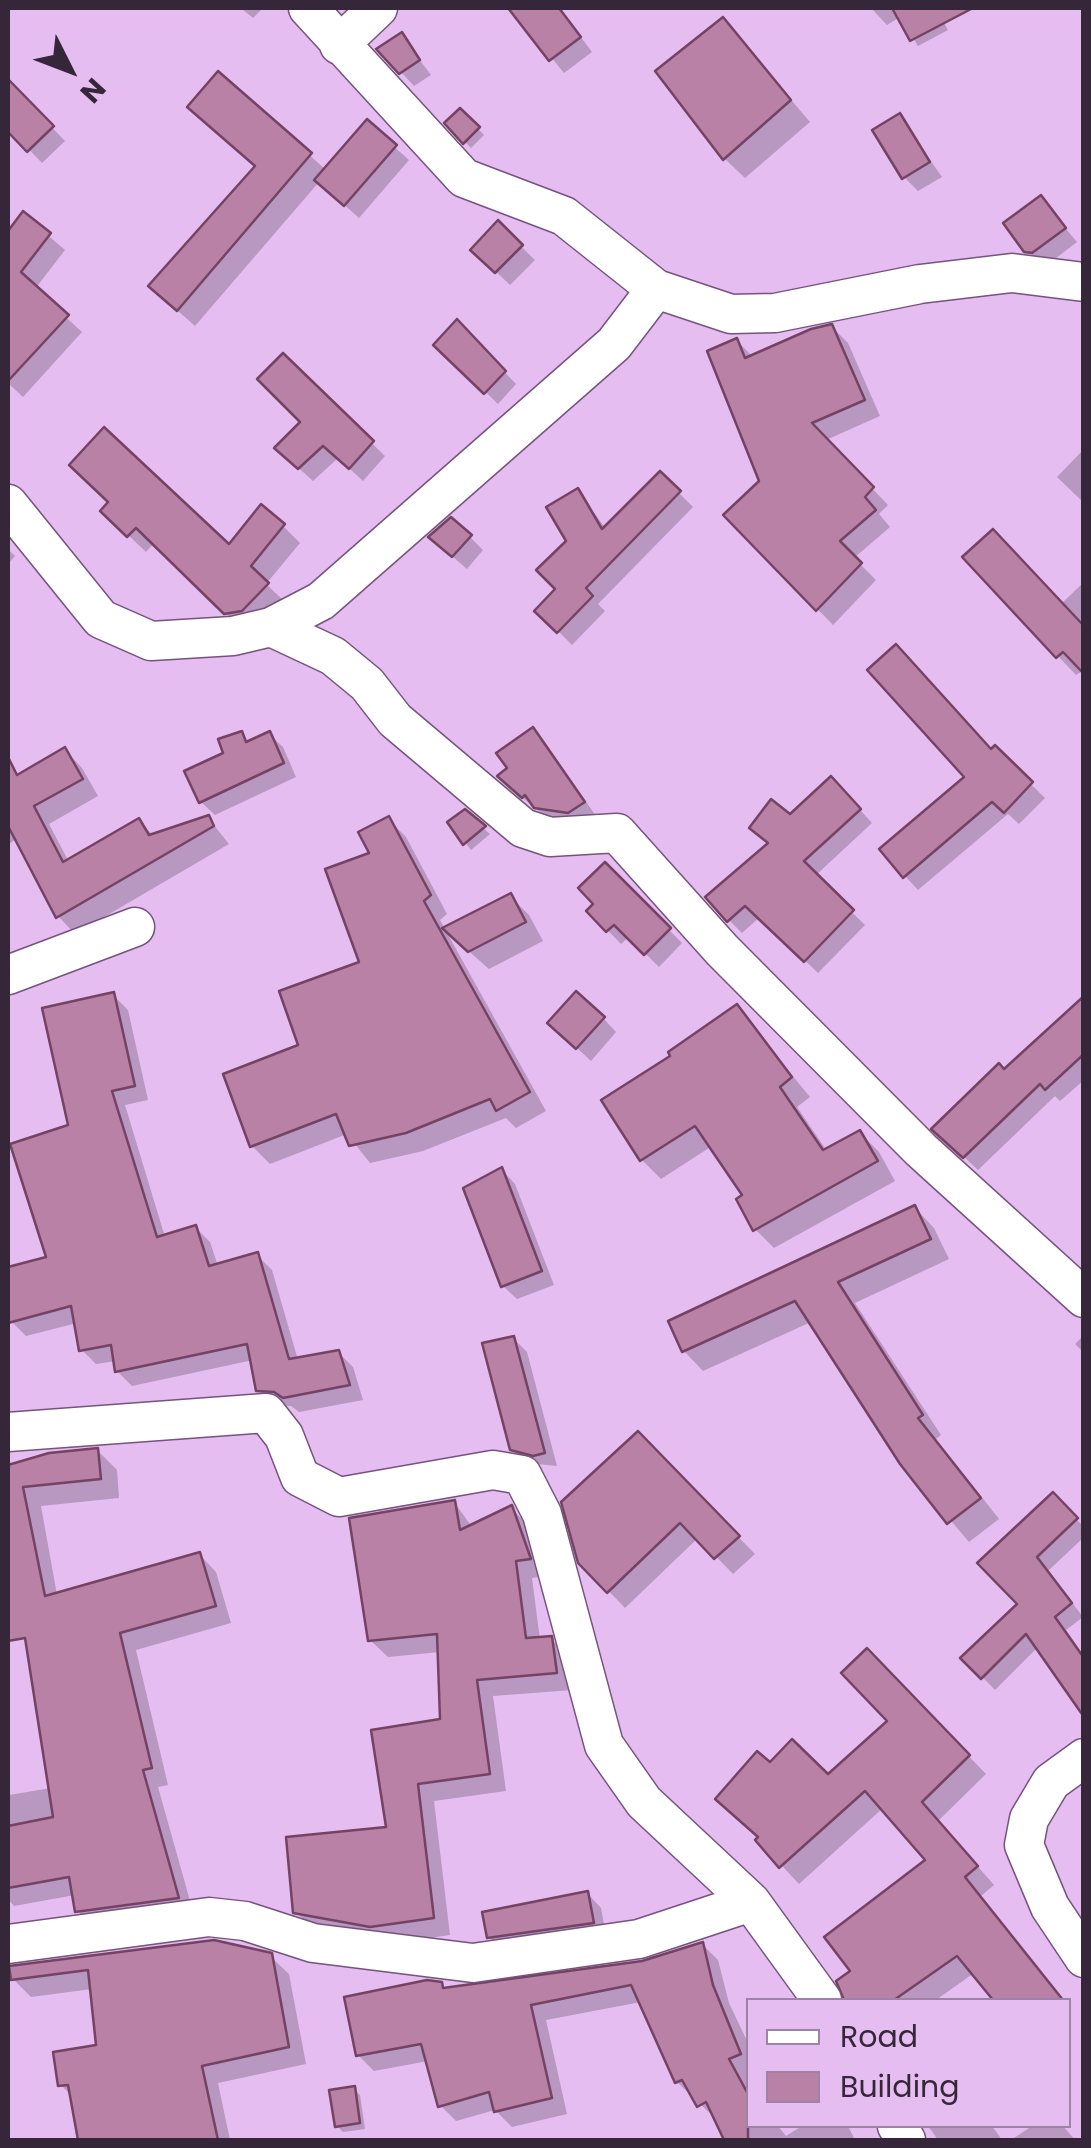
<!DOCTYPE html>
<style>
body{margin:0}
#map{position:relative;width:1091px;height:2148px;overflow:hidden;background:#e6bdf0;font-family:Poppins,sans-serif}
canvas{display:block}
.frame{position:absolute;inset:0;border:10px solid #36263a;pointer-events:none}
.legend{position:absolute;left:746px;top:1998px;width:325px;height:130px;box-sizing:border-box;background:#e6bdf0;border:2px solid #a081a7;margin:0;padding:12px 18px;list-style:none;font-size:30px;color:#36263a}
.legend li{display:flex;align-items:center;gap:20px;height:50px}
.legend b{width:50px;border:2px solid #a081a7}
.north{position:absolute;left:20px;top:20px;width:100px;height:100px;-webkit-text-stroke:8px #e6bdf0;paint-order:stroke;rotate:132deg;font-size:28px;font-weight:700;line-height:40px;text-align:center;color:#36263a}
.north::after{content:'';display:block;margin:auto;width:35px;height:45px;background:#36263a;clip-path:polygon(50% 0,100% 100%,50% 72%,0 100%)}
</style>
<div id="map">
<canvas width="1091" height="2148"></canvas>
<div class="frame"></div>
<ul class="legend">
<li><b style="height:12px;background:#fff"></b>Road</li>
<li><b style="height:28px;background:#b881a5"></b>Building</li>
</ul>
<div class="north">N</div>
</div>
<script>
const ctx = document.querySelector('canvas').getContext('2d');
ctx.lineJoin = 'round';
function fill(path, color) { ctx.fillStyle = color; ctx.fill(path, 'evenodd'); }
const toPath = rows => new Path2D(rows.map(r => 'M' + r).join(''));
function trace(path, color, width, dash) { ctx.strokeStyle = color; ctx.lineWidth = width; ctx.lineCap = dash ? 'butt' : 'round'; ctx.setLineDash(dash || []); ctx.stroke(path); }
fill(toPath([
 [241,8,263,8,253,18],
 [511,8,559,8,592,52,564,73],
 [871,8,936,8,948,30,918,46,900,17,887,25],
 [723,20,810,122,745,178,724,158],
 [401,35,431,75,414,86,401,72],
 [219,74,326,170,367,123,409,160,359,218,319,182,195,326,169,303,258,168],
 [8,82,65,141,42,163,8,128],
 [460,111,484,135,471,148,448,124],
 [900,117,942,177,918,191,904,177],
 [1040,198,1077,242,1047,265,1026,250],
 [23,214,65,250,35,289,82,332,23,397,8,383,8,235],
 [498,224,535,260,510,285,473,250],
 [457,323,516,384,498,404,436,344],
 [832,327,848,343,880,416,826,440,888,505,879,514,890,527,854,558,876,580,833,625,727,516,762,482,737,341,753,357],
 [283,357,385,456,363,481,338,458,313,481,291,461,303,422],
 [1084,449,1084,503,1057,477],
 [660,474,693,507,598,604,605,611,572,645,538,611,558,589,578,491,606,529],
 [103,511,229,547,283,526,300,543,266,584,284,601,243,630,154,543,146,552],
 [470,537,483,550,467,569,445,550],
 [8,549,15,556,8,564],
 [1084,582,1084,670,1076,675,1058,656,1061,604],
 [533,731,546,744,596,816,551,821,513,790,510,768],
 [242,734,250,743,269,734,283,747,296,777,215,815,201,802,226,754],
 [995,749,1045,798,1019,824,1008,814,918,890,905,876,968,777],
 [65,750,82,768,98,796,49,824,69,862,139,821,154,836,208,818,229,844,75,934,58,916,17,838,8,845,8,783],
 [844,792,872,823,815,876,865,925,818,973,760,917,742,933,729,920,770,844,752,828,790,817],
 [465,812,490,834,471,850,450,822],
 [388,819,406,837,447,914,440,920,445,929,510,896,529,915,543,941,489,969,446,931,546,1111,516,1128,506,1118,423,1151,370,1163,347,1134,270,1164,252,1146,301,1047,362,963,373,854],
 [605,865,682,943,659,967,629,937,621,944,589,911,596,904],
 [113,995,128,1010,148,1100,125,1105,165,1237,196,1228,210,1242,218,1266,257,1255,272,1270,298,1360,338,1352,353,1367,363,1400,299,1412,291,1406,273,1405,258,1390,253,1360,132,1386,117,1371,116,1361,96,1364,82,1350,77,1323,26,1336,11,1321,8,1269,50,1259,71,1127],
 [736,1007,810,1097,797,1107,827,1151,860,1133,879,1152,895,1181,774,1248,755,1229,745,1196,712,1146,661,1179,642,1160,674,1057],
 [1084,1011,1084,1080,1060,1101,1055,1096,978,1170,948,1142,1004,1072],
 [603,1018,616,1032,591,1061,564,1036],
 [502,1170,515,1184,554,1285,517,1299,503,1286],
 [915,1208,934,1228,949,1259,855,1303,941,1435,936,1439,999,1519,969,1542,902,1463,811,1322,703,1371,684,1351],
 [1084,1335,1084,1353,1075,1344],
 [513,1338,527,1352,557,1466,527,1463,513,1449],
 [638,1435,755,1554,733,1574,698,1538,625,1608,581,1562],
 [97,1450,117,1470,119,1498,41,1506,57,1595,200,1555,216,1572,231,1623,136,1650,168,1785,158,1787,194,1915,94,1928,78,1911,75,1895,14,1906,8,1899,8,1784,9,1795,51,1788,12,1536,8,1537,8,1466],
 [1052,1495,1084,1527,1084,1537,1048,1571,1083,1617,1066,1630,1084,1656,1084,1706,1038,1647,995,1690,964,1658,1020,1604],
 [454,1502,472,1527,511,1508,528,1525,546,1576,532,1578,540,1640,551,1639,568,1656,573,1690,493,1696,506,1791,434,1801,450,1935,389,1944,313,1929,296,1912,388,1830,443,1721,440,1652,388,1657,370,1640],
 [867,1651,986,1774,938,1821,994,1885,981,1896,1064,2000,989,2000,994,1998,974,1973,936,2000,845,2000,839,1982,854,1972,929,1860,883,1808,799,1884,758,1840,770,1765,828,1778,891,1722],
 [588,1894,601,1908,606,1936,503,1951,489,1937],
 [702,1944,718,1960,729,2003,748,2043,748,2126,778,2126,786,2136,802,2126,848,2126,855,2140,726,2140,717,2120,677,2082,641,2002,546,2020,567,2114,512,2127,495,2110,456,2121,440,2105,428,2061,374,2071,358,2055,440,1984,447,1990,643,1964],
 [191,1945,240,1946,270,1956,289,1974,306,2064,218,2083,230,2140,79,2140,73,2097,61,2085,98,2047,92,1989,31,1997,13,1979],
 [354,2089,360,2095,365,2129,343,2132,337,2126],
 [928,2126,992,2126,1002,2140,938,2140],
 [1032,2126,1063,2126,1075,2140,1011,2140]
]), '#0003');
const building = toPath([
 [508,8,559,8,581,37,549,61,508,8],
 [892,8,973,8,910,41,892,8],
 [723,17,791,100,723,160,655,71,723,17],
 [402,32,420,60,399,74,376,49,402,32],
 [218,71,312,153,177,311,148,286,255,166,187,107,218,71],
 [8,79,54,126,27,152,8,132,8,79],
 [460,108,480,127,463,144,444,123,460,108],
 [900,113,930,162,902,179,872,130,900,113],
 [367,119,397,145,344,206,314,180,367,119],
 [1041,195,1066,228,1032,253,1024,252,1003,223,1041,195],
 [23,211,51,233,21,272,69,315,8,381,8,231,23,211],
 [498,220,523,245,495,273,470,250,498,220],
 [457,319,506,371,484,394,433,345,457,319],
 [832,324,865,400,812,423,874,487,865,497,876,510,840,541,862,563,816,611,723,515,759,481,707,351,737,338,745,358,811,329,832,324],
 [283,353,374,441,349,469,323,446,298,469,274,448,300,422,257,379,283,353],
 [104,427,229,544,261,504,285,524,251,566,269,583,242,611,224,614,136,528,127,537,100,511,108,502,69,465,104,427],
 [660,471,681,491,586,588,593,596,557,633,534,611,555,589,536,570,566,541,546,507,578,488,602,529,660,471],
 [451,517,472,535,452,557,428,537,451,517],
 [993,529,1084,626,1084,674,1063,652,1056,658,962,557,993,529],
 [896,644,991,749,995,745,1033,782,1004,813,992,802,903,878,879,849,964,777,867,670,896,644],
 [533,727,585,802,568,813,534,808,525,795,522,798,497,776,507,768,496,753,533,727],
 [242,731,246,742,270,731,284,763,199,803,184,771,223,753,218,739,242,731],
 [65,747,83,779,34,806,63,862,139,818,149,835,209,815,214,826,56,918,8,826,8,757,17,775,65,747],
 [831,776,861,809,804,861,854,910,804,962,745,906,727,922,705,897,768,843,749,828,771,799,790,814,831,776],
 [465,809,486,826,463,845,447,822,465,809],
 [389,816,431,895,424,901,530,1092,496,1111,490,1099,406,1133,349,1146,336,1114,250,1147,223,1074,298,1045,279,991,359,962,325,869,369,853,358,832,389,816],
 [605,862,671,928,644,955,614,925,606,932,586,911,593,904,578,888,605,862],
 [511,893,526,922,468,952,442,928,511,893],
 [576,991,605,1017,576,1049,547,1023,576,991],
 [114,992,135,1086,112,1091,157,1237,196,1225,209,1266,258,1252,289,1359,339,1350,350,1385,283,1398,274,1392,256,1391,247,1344,115,1372,111,1345,79,1351,71,1306,8,1323,8,1267,46,1257,10,1144,68,1125,42,1008,114,992],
 [1084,996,1084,1054,1045,1090,1040,1084,963,1158,931,1129,999,1063,1004,1069,1084,996],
 [737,1004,792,1077,780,1087,823,1150,860,1130,878,1161,753,1231,736,1199,742,1195,695,1126,640,1161,601,1100,670,1056,668,1052,737,1004],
 [502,1167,542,1271,501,1287,463,1188,502,1167],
 [915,1205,931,1239,838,1282,923,1415,918,1418,981,1498,947,1524,900,1464,795,1301,682,1352,668,1321,915,1205],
 [514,1336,545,1453,533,1456,510,1450,482,1343,514,1336],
 [638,1431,740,1536,714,1559,680,1523,607,1593,578,1563,561,1502,638,1431],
 [98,1448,101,1479,23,1487,45,1596,200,1552,216,1606,120,1633,152,1768,143,1770,179,1898,75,1912,69,1877,8,1888,8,1826,53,1817,25,1638,8,1641,8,1465,49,1453,98,1448],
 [1053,1492,1078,1518,1037,1557,1072,1603,1055,1617,1084,1658,1084,1717,1026,1634,981,1679,960,1658,1017,1604,977,1563,1053,1492],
 [455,1500,460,1530,512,1505,531,1559,516,1561,526,1638,552,1636,557,1673,477,1680,490,1774,418,1784,434,1918,370,1927,293,1913,286,1837,386,1827,371,1730,440,1719,437,1634,368,1641,349,1518,455,1500],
 [867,1648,970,1755,922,1802,978,1866,965,1877,1063,2000,993,2000,957,1956,894,2000,844,2000,836,1981,850,1971,824,1937,925,1860,865,1791,779,1868,755,1840,758,1837,715,1799,757,1751,770,1762,792,1739,828,1774,887,1721,841,1673,867,1648],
 [588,1891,594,1923,487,1938,482,1912,588,1891],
 [214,1940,272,1953,289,2047,202,2066,218,2140,78,2140,68,2085,58,2086,53,2052,96,2045,88,1970,11,1980,9,1966,214,1940],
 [703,1942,713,1985,741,2054,729,2059,748,2094,748,2140,724,2140,706,2102,697,2107,682,2080,675,2083,631,1985,531,2005,552,2098,494,2112,489,2092,438,2107,421,2044,356,2056,344,1997,427,1980,442,1982,443,1988,642,1961,703,1942],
 [355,2086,360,2123,335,2127,329,2090,355,2086]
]);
fill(building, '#b881a5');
trace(building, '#744364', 2.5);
const minor = toPath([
 [308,8,464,178,564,216,656,289,731,314,775,313,920,284,1012,273,1084,282],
 [339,45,378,8],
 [8,504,101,619,151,641,233,636,271,627,321,601,614,344,656,289],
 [271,627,333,656,367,684,395,720,523,828,550,837,617,833,722,950,921,1150,1084,1298],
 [8,975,135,927],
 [8,1432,266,1413,284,1436,300,1477,339,1497,493,1470,522,1475,542,1514,604,1745,644,1802,751,1902,822,2000],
 [1084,1758,1051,1782,1029,1819,1024,1845,1050,1907,1084,1958],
 [8,1944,209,1917,245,1921,313,1943,473,1963,639,1939,751,1902],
 [897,2126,906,2140]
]);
trace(minor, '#76527f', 41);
trace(minor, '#fff', 38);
</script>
